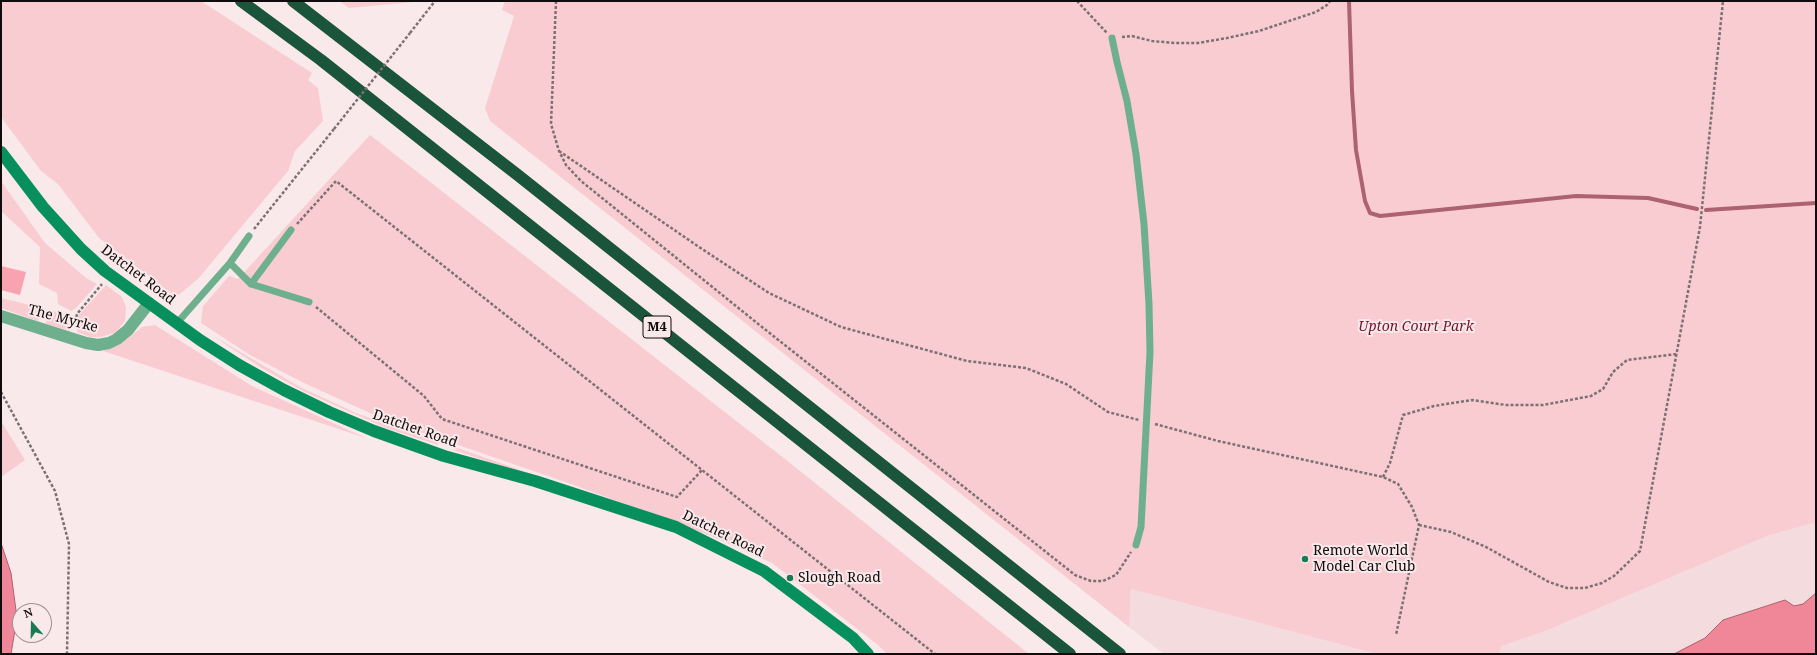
<!DOCTYPE html>
<style>
body{margin:0}
#map{position:relative;width:1817px;height:655px;overflow:hidden;background:#f9e9eb;font-family:"Noto Serif",serif}
canvas{display:block}
.frame{position:absolute;inset:0;border:2px solid #100b0c;pointer-events:none}
.north{position:absolute;left:12px;top:603px;width:40px;height:40px;box-sizing:border-box;background:#f9e9eb;border:1px solid #9c9092;border-radius:50%;rotate:340deg;font-size:11px;font-weight:700;line-height:16px;text-align:center;color:#100b0c}
.north::after{content:'';display:block;margin:auto;width:14px;height:18px;background:#1a7b53;clip-path:polygon(50% 0,100% 100%,50% 72%,0 100%)}
</style>
<div id="map">
<canvas width="1817" height="655"></canvas>
<div class="frame"></div>
<div class="north">N</div>
</div>
<script>
const ctx = document.querySelector('canvas').getContext('2d');
ctx.lineJoin = 'round';
function fill(path, color) { ctx.fillStyle = color; ctx.fill(path, 'evenodd'); }
const toPath = rows => new Path2D(rows.map(r => 'M' + r).join(''));
function trace(path, color, width, dash) { ctx.strokeStyle = color; ctx.lineWidth = width; ctx.lineCap = dash ? 'butt' : 'round'; ctx.setLineDash(dash || []); ctx.stroke(path); }
function label(font, color, halo, rows, align = 'center') {
  ctx.font = font + ' "Noto Serif",serif'; ctx.lineWidth = 4; ctx.setLineDash([]); ctx.textBaseline = 'middle'; ctx.strokeStyle = halo; ctx.fillStyle = color; for (const [text, x, y, turn = 0] of rows) {
    ctx.save(); ctx.translate(x, y); ctx.rotate((+turn || 0) * Math.PI / 180); ctx.textAlign = isNaN(turn) ? turn : align; if (halo) ctx.strokeText(text, 0, 0); ctx.fillText(text, 0, 0); ctx.restore();
  }
}
fill(toPath([
 [1816,522,1816,654,1499,654,1502,646,1548,630,1767,536],
 [1131,589,1237,617,1377,654,1164,654,1129,627]
]), '#f3dbde');
fill(toPath([
 [1,1,201,1,312,73,308,80,318,88,323,121,295,151,288,171,198,279,176,297,99,238,58,184,41,171,1,117],
 [339,1,415,1,414,2,349,8],
 [505,1,1816,1,1816,522,1767,536,1548,630,1502,646,1499,654,1377,654,1131,589,1129,627,490,121,485,108,514,16,502,10],
 [370,135,785,459,1029,654,887,654,878,645,772,563,711,536,571,484,383,419,304,383,250,355,201,323,203,306,229,276,238,279],
 [1,181,45,243,86,278,97,284,76,308,71,311,58,304,57,293,39,284,40,247,1,211],
 [106,285,122,297,126,307,125,321,115,333,101,337,90,337,77,332,78,316],
 [1,298,42,308,38,321,1,308],
 [48,310,73,316,70,331,46,324],
 [155,325,252,386,366,438,103,351,126,340,142,327],
 [210,334,300,387,356,413,438,442,438,445,386,428,303,391,260,367],
 [1,421,25,460,1,477],
 [455,447,540,477,542,480,454,450]
]), '#f9ccd1');
const water = toPath([
 [1,543,11,573,17,618,11,654,1,654,1,543],
 [1816,593,1816,654,1674,654,1705,638,1723,620,1785,600,1794,606,1803,604,1816,593]
]);
fill(water, '#f08799');
trace(water, '#ad626f', 1);
trace(toPath([
 [1349,1,1352,91,1356,150,1365,201,1370,213,1380,216,1576,196,1648,198,1697,209],
 [1706,210,1816,203]
]), '#ad626f', 4);
fill(toPath([
 [1,266,26,272,20,295,1,290]
]), '#f9a3b0');
trace(toPath([
 [556,1,551,124,559,151,566,165,581,181,757,323,1075,575,1091,581,1103,581,1116,575,1131,552],
 [1077,1,1107,33],
 [410,33,435,1],
 [1122,37,1132,36,1152,41,1175,43,1198,43,1227,38,1259,31,1316,12,1327,5,1330,1],
 [559,151,702,249,769,293,841,327,967,361,1026,368,1066,384,1108,412,1139,420],
 [297,224,336,181,935,654],
 [254,229,334,129],
 [112,261,114,259,123,267],
 [316,307,424,396,442,419,677,497,702,470],
 [74,327,77,314,102,284],
 [1,392,55,491,69,544,67,654],
 [1155,424,1218,441,1383,477,1398,484,1412,507,1419,525,1396,635],
 [1383,477,1390,463,1403,415,1434,406,1472,400,1506,405,1543,405,1591,396,1603,389,1613,372,1627,360,1677,354],
 [1419,525,1451,532,1486,547,1549,582,1567,588,1585,588,1602,583,1614,576,1640,551,1700,227,1723,1]
]), '#7b7173', 2.5, [3, 2]);
trace(toPath([
 [1112,38,1117,62,1127,101,1136,154,1144,224,1149,304,1150,352,1141,527,1136,545],
 [230,263,251,284,291,230],
 [251,284,309,302],
 [177,323,230,263,249,236]
]), '#6eaf8d', 7);
trace(toPath([
 [1,316,86,343,98,345,109,343,117,339,128,330,149,303]
]), '#6eaf8d', 12);
trace(toPath([
 [1,152,43,207,81,249,105,271,200,340,239,365,284,390,329,412,374,431,444,456,535,481,676,527,764,571,853,638,868,654]
]), '#088f5e', 12);
trace(toPath([
 [241,1,321,60,1070,654],
 [293,1,519,176,1120,654]
]), '#1a543a', 12);
trace(toPath([
 [334,129,410,33]
]), '#7b7173', 2.5, [3, 2]);
for (const [x, y, r, color] of [
 [1305,559,4,"#1a7b53"],
 [790,578,4,"#1a7b53"]
]) { const dot = new Path2D(); dot.arc(x, y, r, 0, 2 * Math.PI); ctx.fillStyle = color; ctx.fill(dot); trace(dot, '#f9e9eb', 1.5); }
for (const [x, y, w] of [
 [657,327,28]
]) { const box = new Path2D(); box.roundRect(x - w / 2, y - 11, w, 22, 3); ctx.fillStyle = '#f9e9eb'; ctx.fill(box); trace(box, '#100b0c', 1); }
label('bold 13px', '#100b0c', null, [
 ["M4",657,327]
]);
label('14px', '#100b0c', '#f9e9eb', [
 ["Datchet Road",138,275,37],
 ["The Myrke",63,319,15],
 ["Datchet Road",415,429,19],
 ["Datchet Road",723,534,26]
]);
label('italic 14px', '#721530', '#f9e9eb', [
 ["Upton Court Park",1416,327]
]);
label('14px', '#100b0c', '#f9e9eb', [
 ["Remote World",1313,551],
 ["Model Car Club",1313,567],
 ["Slough Road",798,578]
], 'left');
</script>
